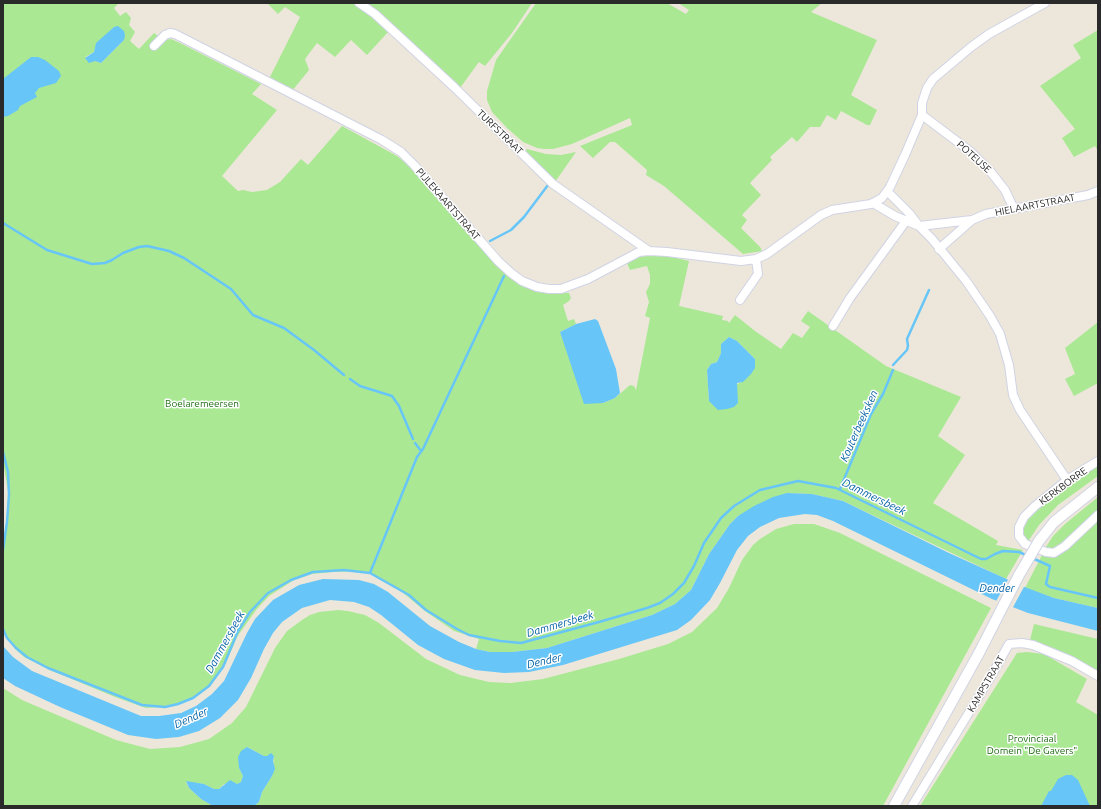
<!DOCTYPE html>
<style>
body{margin:0}
#map{position:relative;width:1101px;height:809px;overflow:hidden;background:#ede7db;font-family:Ubuntu,sans-serif}
canvas{display:block}
.frame{position:absolute;inset:0;border:4px solid #2a2a2a;pointer-events:none}
</style>
<div id="map">
<canvas width="1101" height="809"></canvas>
<div class="frame"></div>
</div>
<script>
const ctx = document.querySelector('canvas').getContext('2d');
ctx.lineJoin = 'round';
function fill(path, color) { ctx.fillStyle = color; ctx.fill(path, 'evenodd'); }
const toPath = rows => new Path2D(rows.map(r => 'M' + r).join(''));
function trace(path, color, width, dash) { ctx.strokeStyle = color; ctx.lineWidth = width; ctx.lineCap = dash ? 'butt' : 'round'; ctx.setLineDash(dash || []); ctx.stroke(path); }
function label(font, color, halo, rows, align = 'center') {
  ctx.font = font + ' Ubuntu,sans-serif'; ctx.lineWidth = 3; ctx.setLineDash([]); ctx.textBaseline = 'middle'; ctx.strokeStyle = halo; ctx.fillStyle = color; for (const [text, x, y, turn = 0] of rows) {
    ctx.save(); ctx.translate(x, y); ctx.rotate((+turn || 0) * Math.PI / 180); ctx.textAlign = isNaN(turn) ? turn : align; if (halo) ctx.strokeText(text, 0, 0); ctx.fillText(text, 0, 0); ctx.restore();
  }
}
fill(toPath([
 [3,3,119,3,114,8,120,16,126,12,131,18,129,25,135,32,130,41,139,49,154,33,164,40,171,39,180,43,261,84,252,94,277,110,222,176,238,191,243,190,252,192,267,190,280,182,301,159,308,165,342,126,397,156,414,170,501,269,518,284,536,291,557,293,569,293,571,298,569,301,563,305,568,321,574,319,576,324,560,332,569,356,603,403,615,398,630,385,634,386,636,390,650,318,645,316,649,302,646,292,650,284,650,275,647,266,630,270,627,263,635,258,652,255,664,255,689,261,679,306,723,316,722,320,728,321,729,323,735,315,755,331,781,349,793,333,802,338,810,327,801,321,808,311,886,366,961,397,938,436,965,455,933,503,998,541,996,545,1023,550,1006,579,843,501,812,494,787,493,738,516,730,524,709,554,691,590,675,604,652,615,547,648,512,652,490,652,476,649,479,639,454,631,425,611,396,587,373,574,364,571,332,572,312,574,294,580,269,596,256,610,237,637,226,663,211,685,197,696,175,706,146,708,115,697,50,670,24,657,15,649,3,631,3,542,7,519,8,491,3,462],
 [114,27,124,40,101,63,85,57,94,52,95,48],
 [729,337,737,341,755,359,741,382,709,401,707,370,711,364,717,362,721,353,721,344],
 [267,3,353,3,369,13,389,31,367,55,351,40,335,57,317,43,305,59,309,70,292,91,269,79,300,17,285,7,278,14],
 [364,3,532,3,512,33,485,66,479,62,460,88],
 [536,3,667,3,686,14,689,10,678,3,822,3,811,12,877,40,851,95,877,110,870,125,867,125,841,111,836,120,827,115,820,127,810,127,797,142,792,137,770,157,772,160,750,183,761,195,742,215,747,220,741,228,760,247,762,251,743,254,664,186,646,175,647,170,615,142,610,142,593,158,580,146,632,125,630,118,572,144,553,149,544,149,537,148,523,142,507,128,492,112,487,100,487,91,496,60],
 [1098,30,1098,151,1095,146,1074,157,1062,138,1075,129,1040,86,1081,58,1073,45],
 [527,149,546,154,561,155,576,152,555,182,525,151],
 [1098,322,1098,383,1074,396,1065,379,1075,374,1065,348],
 [1098,466,1098,476,1058,505,1039,525,1027,543,1023,537,1023,528,1028,519,1049,499],
 [1098,497,1098,511,1069,541,1054,551,1044,550,1053,536,1065,524],
 [1098,516,1098,608,1054,598,1025,588,1043,553,1051,554],
 [794,524,814,524,840,533,991,608,883,806,254,806,259,802,262,792,272,776,274,756,264,756,247,747,239,768,243,776,241,782,237,784,224,784,219,789,214,789,204,784,186,782,189,788,201,799,213,806,3,806,3,688,22,700,116,740,150,749,180,747,209,739,232,723,246,707,275,648,287,631,302,620,310,615,319,612,338,610,348,611,365,615,379,623,426,659,460,675,489,682,511,683,543,679,619,659,668,644,692,632,717,608,729,588,742,560,753,545,760,539,776,529],
 [1034,624,1098,639,1098,673,1058,651,1030,640],
 [1027,652,1044,654,1087,679,1076,702,1098,715,1098,806,920,806,1017,653]
]), '#aae894');
fill(toPath([
 [118,26,124,31,125,35,124,40,101,63,95,61,89,63,85,58,94,52,96,43,114,27],
 [31,57,38,57,45,60,59,71,61,76,56,83,39,88,35,93,37,97,20,106,18,110,8,116,3,117,3,79],
 [595,319,598,321,616,369,620,393,615,398,603,403,584,404,560,332,576,324],
 [729,337,737,341,755,359,755,368,751,374,743,382,737,383,738,403,734,407,727,409,718,410,709,401,707,370,711,364,717,362,721,353,721,344],
 [787,493,812,494,843,501,949,553,1022,586,1054,598,1098,608,1098,631,1028,613,992,599,833,521,817,515,805,514,779,518,760,527,748,536,737,550,720,583,710,600,691,620,677,630,563,665,529,672,504,673,475,670,444,659,418,645,381,615,369,607,354,602,330,600,302,608,282,622,273,633,264,649,251,678,238,700,220,718,199,731,179,737,156,739,128,735,60,707,15,686,3,678,3,646,13,657,32,671,141,716,159,716,181,713,196,706,212,694,224,681,247,633,255,619,273,600,299,585,323,579,359,580,374,584,388,592,430,626,459,642,476,649,490,652,512,652,547,648,652,615,675,604,691,590,709,554,730,524,738,516,754,506,773,497],
 [247,747,264,756,267,756,271,753,274,756,273,761,275,769,272,776,262,792,259,802,254,806,213,806,201,799,189,788,186,781,204,784,214,789,219,789,230,780,237,784,241,782,243,776,239,768,238,757,241,751],
 [1066,775,1072,775,1078,780,1090,806,1041,806,1049,791,1051,791,1058,779]
]), '#67c6f7');
fill(toPath([
 [1009,578,1025,585,1012,609,995,603]
]), '#ede7db');
trace(toPath([
 [3,223,47,250,92,264,105,263,112,260,123,253,139,247,147,246,169,251,184,258,231,289,253,315,284,328,314,350,344,375],
 [490,241,511,230,524,217,548,185],
 [893,365,907,350,908,346,907,339,929,290],
 [350,379,360,386,392,396,399,406,413,439],
 [415,443,421,451],
 [3,452,8,472,9,495,7,522,3,550],
 [840,489,871,414,883,394,893,370],
 [1032,558,1050,566,1046,584,1050,587,1098,598],
 [370,573,417,457,423,449,504,276],
 [3,629,7,638,16,648,27,657,48,668,142,705,165,707,178,704,193,698,209,686,223,667,238,631,250,612,268,593,291,580,313,572,344,570,370,573,409,595,426,610,457,629,469,635,500,641,521,643,599,622,647,608,660,603,673,594,684,583,694,566,704,543,721,518,734,506,760,490,798,481,836,488,981,559,986,559,995,554,1003,551,1019,552,1028,556]
]), '#67c6f7', 2.5);
const minor = toPath([
 [359,3,375,14,454,87,553,184,649,251],
 [154,46,165,35,170,33,175,34,382,140,401,152,414,165,498,261,511,273,522,281,537,287,549,289,561,289,588,279,639,252,649,251,667,252,741,261,756,259,767,254,821,215,832,210,871,204,882,198,890,187,905,155,922,115,922,103,927,88,933,79,971,47,989,34,1045,3],
 [922,115,971,152,990,171,1005,190,1014,209],
 [887,191,909,213,919,226,932,239,967,282,990,316,1000,334,1009,365,1013,395,1020,410,1067,480],
 [873,203,895,216,919,226,972,220],
 [939,249,972,220,986,214,1088,195,1098,191],
 [740,300,758,274,756,259],
 [833,326,850,298,906,221],
 [1098,461,1067,480,1035,506,1024,517,1019,527,1019,536,1025,544,1046,552,1054,553,1065,546,1098,515],
 [912,806,990,678,1009,644,1022,643,1033,645,1072,661,1098,676]
]);
const tertiary = toPath([
 [1039,541,1054,522,1098,487],
 [894,806,979,653,1019,575]
]);
trace(minor, '#d0d3e4', 10);
trace(tertiary, '#d0d3e4', 12);
trace(minor, '#fff', 8);
trace(tertiary, '#fff', 10);
const tertiaryBridge = toPath([
 [1019,575,1039,541]
]);
trace(tertiaryBridge, '#d0d3e4', 12, []);
trace(tertiaryBridge, '#fff', 10);
label('10px', '#2a2a2a', '#fff', [
 ["TURFSTRAAT",500,132,44],
 ["POTEUSE",974,157,42],
 ["PIJLEKAARTSTRAAT",448,204,49],
 ["HIELAARTSTRAAT",1035,205,-11],
 ["KERKBORRE",1063,486,-36],
 ["KAMPSTRAAT",986,684,-60]
]);
label('10px', '#206d15', '#fff', [
 ["Boelaremeersen",202,404],
 ["Provinciaal",1032,739],
 ["Domein \"De Gavers\"",1032,751]
]);
label('italic 11px', '#0461a5', '#fff', [
 ["Kouterbeeksken",859,426,-66],
 ["Dammersbeek",874,497,26],
 ["Dender",997,588],
 ["Dammersbeek",560,624,-16],
 ["Dammersbeek",225,642,-61],
 ["Dender",544,661,-13],
 ["Dender",191,718,-24]
]);
</script>
